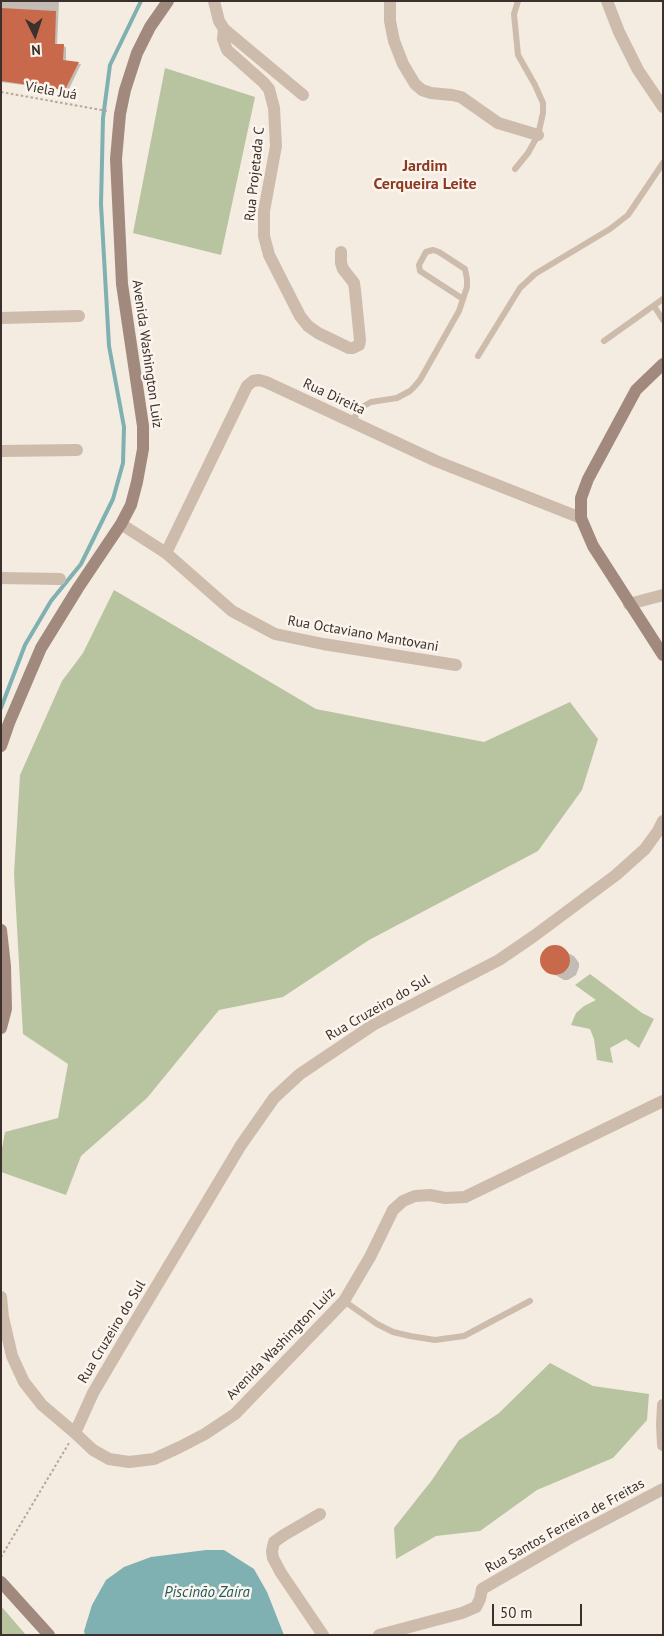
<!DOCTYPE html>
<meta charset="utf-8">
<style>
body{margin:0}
#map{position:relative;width:664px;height:1636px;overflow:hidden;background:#f4ebe1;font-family:"PT Sans",sans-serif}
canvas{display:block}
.frame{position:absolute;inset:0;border:2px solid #3b302b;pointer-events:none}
.north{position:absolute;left:10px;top:10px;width:50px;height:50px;-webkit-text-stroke:4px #fbf5ee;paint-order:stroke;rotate:176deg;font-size:14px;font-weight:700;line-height:20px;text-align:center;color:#3b302b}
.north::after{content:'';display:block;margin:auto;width:18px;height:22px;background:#3b302b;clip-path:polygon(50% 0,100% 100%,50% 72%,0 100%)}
.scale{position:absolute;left:492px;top:1604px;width:90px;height:22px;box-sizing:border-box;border:2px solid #3b302b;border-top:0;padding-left:6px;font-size:15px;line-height:18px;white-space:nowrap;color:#3b302b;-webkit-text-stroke:4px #fbf5ee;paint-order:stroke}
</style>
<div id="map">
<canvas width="664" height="1636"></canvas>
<div class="frame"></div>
<div class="north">N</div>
<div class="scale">50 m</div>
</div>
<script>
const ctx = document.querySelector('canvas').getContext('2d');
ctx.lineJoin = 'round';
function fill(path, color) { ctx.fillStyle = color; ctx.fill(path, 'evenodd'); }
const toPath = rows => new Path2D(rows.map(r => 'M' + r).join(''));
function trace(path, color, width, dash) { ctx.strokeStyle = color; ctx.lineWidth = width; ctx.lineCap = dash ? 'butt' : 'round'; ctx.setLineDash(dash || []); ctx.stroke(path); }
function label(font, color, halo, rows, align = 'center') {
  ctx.font = font + ' "PT Sans",sans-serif'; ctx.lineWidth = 5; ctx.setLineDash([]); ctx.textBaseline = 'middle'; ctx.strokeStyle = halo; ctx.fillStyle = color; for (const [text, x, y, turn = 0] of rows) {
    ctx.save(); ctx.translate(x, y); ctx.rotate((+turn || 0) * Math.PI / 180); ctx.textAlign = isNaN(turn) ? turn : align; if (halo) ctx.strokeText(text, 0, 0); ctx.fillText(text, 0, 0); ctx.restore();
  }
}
fill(toPath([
 [165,68,255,97,221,255,133,233],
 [114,590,316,709,484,742,570,702,598,739,582,790,538,851,369,940,283,997,219,1010,147,1098,81,1156,66,1195,1,1172,1,1154,5,1132,58,1118,68,1064,23,1034,14,874,20,775,62,681,83,653],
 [590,974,642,1013,654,1019,639,1048,626,1039,610,1048,613,1063,597,1060,594,1039,590,1029,571,1025,576,1013,584,1006,596,1000,575,985],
 [550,1363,593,1386,649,1394,647,1420,613,1458,537,1490,480,1531,436,1536,396,1559,394,1528,432,1480,459,1440,499,1413],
 [1,1606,26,1635,1,1635]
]), '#b8c4a0');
fill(toPath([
 [206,1550,224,1550,254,1569,267,1592,284,1635,85,1635,84,1631,92,1605,106,1580,124,1567,151,1557]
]), '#7fb0b2');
fill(toPath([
 [1,1,59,1,57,45,66,47,66,62,81,64,68,91,1,82],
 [555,947,574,956,579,963,579,967,576,975,568,980,564,980,545,969,542,961,544,952,547,949]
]), '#0003');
trace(toPath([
 [1,708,25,645,51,601,81,564,113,499,123,463,124,427,109,346,101,204,103,118,110,65,141,1]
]), '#7fb0b2', 4);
fill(toPath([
 [1,8,56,11,55,44,64,44,63,60,79,62,65,90,1,81],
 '540 960a15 15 0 1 1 30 0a15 15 0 1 1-30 0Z'
]), '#c8694b');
trace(toPath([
 [1,92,107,111],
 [1,1557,69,1443]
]), '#b9a596', 2, [2.5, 2.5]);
trace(toPath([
 [515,169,528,153,538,135,543,113,543,103,535,85,518,55,514,14,518,1],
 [654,306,663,320],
 [604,341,663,299],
 [478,356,520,288,535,274,610,229,628,215,663,163],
 [352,421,358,412,364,406,371,402,397,398,410,391,415,386,420,380,459,311,467,287,467,279,465,269,439,252,433,250,426,252,419,265,420,271,463,299],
 [344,1301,377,1324,393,1332,410,1336,435,1340,464,1336,530,1301]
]), '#cdbbac', 6);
trace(toPath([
 [214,1,219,21,224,29,303,95],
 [390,1,390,21,394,41,403,64,415,84,422,90,431,93,452,95,461,97,498,123,538,135],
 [607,1,619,32,638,70,663,107],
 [224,29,223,39,227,50,263,82,269,89,274,108,276,146,264,211,264,236,269,255,300,316,308,326,318,333,349,348,353,348,359,345,360,340,355,290,354,283,343,269,341,263,341,252],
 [1,318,79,316],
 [1,451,77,450],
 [121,524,166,553,232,611,275,634,323,644,456,665],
 [166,553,247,386,253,381,259,380,266,382,436,461,581,518],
 [1,578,60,579],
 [629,604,663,595],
 [1,1297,3,1317,12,1356,24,1382,42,1405,75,1433,93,1450,109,1459,129,1462,154,1459,180,1447,205,1434,235,1414,344,1301,370,1257,393,1210,403,1201,415,1196,430,1195,445,1198,465,1197,663,1101],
 [663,1405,662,1425,663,1445],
 [75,1433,93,1393,129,1332,241,1145,274,1098,300,1074,373,1025,499,960,534,936,616,875,645,849,658,831,663,821],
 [320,1514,284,1535,274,1542,272,1551,273,1558,281,1573,323,1635],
 [379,1635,462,1613,476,1607,480,1599,482,1589,570,1538,663,1489]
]), '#cdbbac', 12);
trace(toPath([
 [663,364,636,390,588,479,581,498,581,518,593,546,663,655],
 [1,746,9,723,41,648,78,588,121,524,131,505,137,482,143,449,143,426,122,284,116,159,120,114,125,90,137,53,150,27,168,1],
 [1,930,5,966,6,1009,1,1028],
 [1,1582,49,1635]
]), '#a18a7d', 12);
label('14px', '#3b302b', '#fbf5ee', [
 ["Viela Juá",51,91,10],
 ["Rua Projetada C",255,174,-84],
 ["Avenida Washington Luiz",147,354,82],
 ["Rua Direita",334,397,25],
 ["Rua Octaviano Mantovani",363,634,10],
 ["Rua Cruzeiro do Sul",378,1008,-30],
 ["Rua Cruzeiro do Sul",112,1332,-59],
 ["Avenida Washington Luíz",281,1344,-46],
 ["Rua Santos Ferreira de Freitas",565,1526,-29]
]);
label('italic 15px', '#1f5a5e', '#fbf5ee', [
 ["Piscinão Zaíra",207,1593]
]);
label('bold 16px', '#8c3b22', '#fbf5ee', [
 ["Jardim",425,166],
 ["Cerqueira Leite",425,184]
]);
</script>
